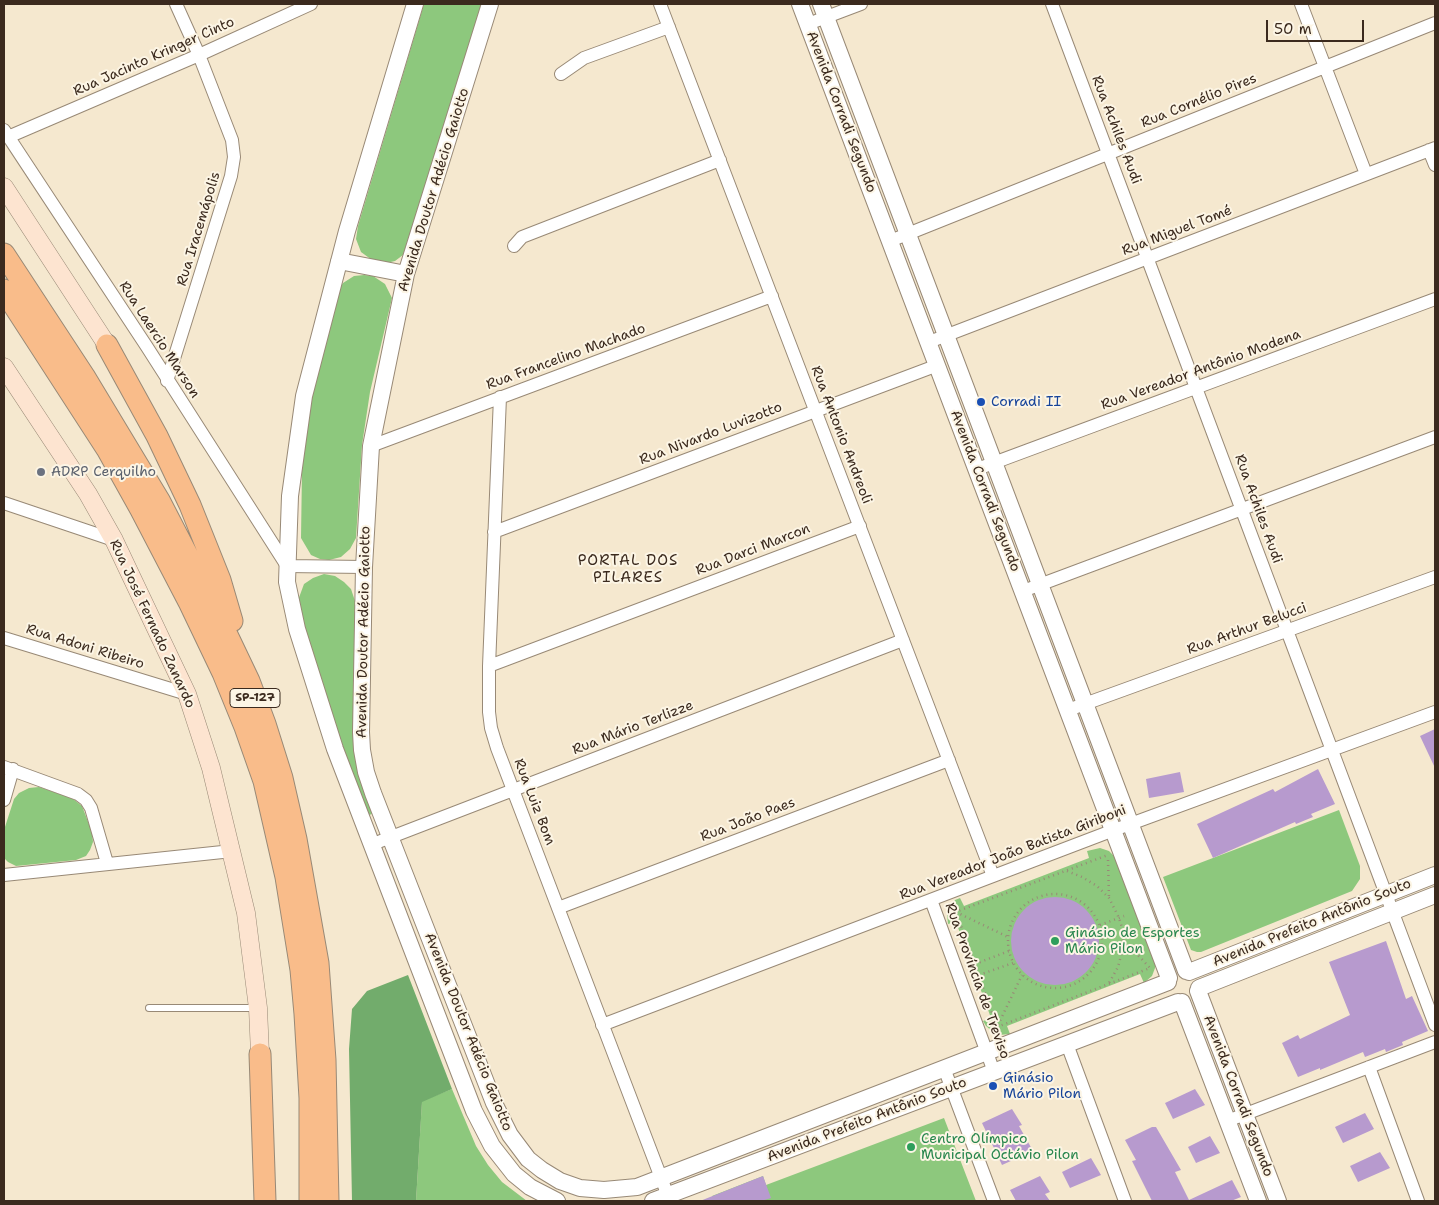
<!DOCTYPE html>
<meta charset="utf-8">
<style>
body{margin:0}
#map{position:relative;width:1439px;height:1205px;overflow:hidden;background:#f5e8cf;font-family:"Shantell Sans",sans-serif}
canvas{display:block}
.frame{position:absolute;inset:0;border:5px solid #3b2a1e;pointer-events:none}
.scale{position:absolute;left:1266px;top:20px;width:98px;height:22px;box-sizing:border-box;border:2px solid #3b2a1e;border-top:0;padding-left:6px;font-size:15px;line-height:18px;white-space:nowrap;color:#3b2a1e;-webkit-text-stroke:4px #fcf5e5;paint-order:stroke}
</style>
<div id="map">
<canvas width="1439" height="1205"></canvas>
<div class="frame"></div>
<div class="scale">50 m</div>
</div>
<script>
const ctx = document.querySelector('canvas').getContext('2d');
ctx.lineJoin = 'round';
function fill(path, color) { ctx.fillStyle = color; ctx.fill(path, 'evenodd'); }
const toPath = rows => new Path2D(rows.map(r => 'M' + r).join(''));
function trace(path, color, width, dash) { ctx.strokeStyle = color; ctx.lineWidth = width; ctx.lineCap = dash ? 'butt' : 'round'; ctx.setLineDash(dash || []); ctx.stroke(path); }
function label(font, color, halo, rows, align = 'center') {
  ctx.font = font + ' "Shantell Sans",sans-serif'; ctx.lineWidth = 4; ctx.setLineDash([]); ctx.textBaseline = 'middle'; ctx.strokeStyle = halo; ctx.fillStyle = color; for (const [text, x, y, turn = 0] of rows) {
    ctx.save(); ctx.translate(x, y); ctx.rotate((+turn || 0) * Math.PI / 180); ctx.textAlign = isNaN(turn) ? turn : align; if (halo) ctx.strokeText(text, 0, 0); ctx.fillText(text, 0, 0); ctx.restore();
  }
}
fill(toPath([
 [424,4,483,4,403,255,395,261,382,264,372,260,361,252,356,239,358,226],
 [364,275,373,276,385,284,392,298,370,392,362,445,356,538,350,549,341,557,329,560,320,559,311,555,301,538,302,470,312,392,337,292,343,283,354,276],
 [324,574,335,576,344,582,351,589,355,601,357,750,372,814,369,815,346,758,297,603,304,584,313,578],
 [39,787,72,798,82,806,92,832,93,842,90,850,86,856,76,860,16,866,8,862,4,858,4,830,14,799,19,793,29,788],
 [1339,810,1360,866,1360,879,1352,891,1201,952,1197,952,1191,950,1163,877],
 [1100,848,1109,851,1116,858,1155,963,1155,968,1152,976,1144,983,1140,974,1007,1026,1010,1034,999,1035,994,1033,986,1026,983,1021,991,1018,956,922,948,924,947,914,948,909,955,900,960,898,964,906,1089,858,1087,851],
 [452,1089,476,1146,488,1165,502,1182,527,1201,416,1201,422,1101],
 [944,1118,976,1201,715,1201,712,1196,763,1176,766,1185]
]), '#8dc87d');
fill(toPath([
 [408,975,452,1089,422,1102,416,1201,352,1201,349,1049,352,1009,367,991]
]), '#72ac6c');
fill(toPath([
 [1435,729,1435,768,1420,736],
 [1318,769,1335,804,1311,814,1313,817,1296,824,1295,822,1213,858,1197,824,1273,789,1275,792],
 [1180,772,1184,792,1149,798,1146,779],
 '1011 941a44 44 0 1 1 88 0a44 44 0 1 1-88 0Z',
 [1386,941,1406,999,1412,996,1428,1031,1402,1042,1403,1045,1386,1052,1385,1049,1365,1057,1363,1052,1320,1070,1320,1068,1298,1077,1282,1043,1298,1035,1300,1039,1350,1015,1329,962],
 [1195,1089,1205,1105,1173,1119,1165,1103],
 [1012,1109,1022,1125,1019,1126,1033,1151,1002,1165,982,1123],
 [1365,1113,1374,1129,1343,1143,1335,1127],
 [1152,1127,1156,1127,1181,1170,1175,1172,1189,1200,1232,1180,1241,1197,1231,1201,1152,1201,1132,1161,1136,1160,1125,1140],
 [1210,1136,1220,1153,1196,1163,1188,1147],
 [1380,1152,1390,1168,1358,1182,1350,1166],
 [1091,1158,1101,1175,1070,1188,1062,1172],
 [763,1176,771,1198,761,1201,700,1201],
 [1040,1176,1050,1192,1045,1194,1050,1201,1016,1201,1010,1190]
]), '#b79ace');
const service = toPath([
 [149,1008,257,1008]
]);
const minor = toPath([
 [660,4,993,876],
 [1052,4,1435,1025],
 [1301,4,1366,174],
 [808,24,861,4],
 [561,74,584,58,669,27],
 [4,130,147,347,287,566,364,567],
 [8,137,199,55,311,4],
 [1429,150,1435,165],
 [890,241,1435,23],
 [514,246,522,237,720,160],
 [929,342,1435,148],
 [167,381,231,176,234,157,232,140,199,55,176,4],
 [500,397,489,666,489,712,491,728,497,748,668,1196],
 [371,446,772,296],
 [977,469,1435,299],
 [4,503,114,540],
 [494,532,938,365],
 [1023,591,1435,437],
 [4,638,187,694],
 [489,666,860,526],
 [1068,710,1435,577],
 [4,767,78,794,86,800,91,808,107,863],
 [4,800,13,769],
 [373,844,903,640],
 [4,875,232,851],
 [931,900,994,1072],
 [558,908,949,760],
 [602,1025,1114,830,1435,712],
 [1067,1044,1125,1201],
 [1369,1067,1418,1201],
 [944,1068,994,1201],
 [1227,1121,1435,1042]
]);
const tertiary = toPath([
 [415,4,347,231,304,396,290,496,287,582,297,629,335,749,474,1111,492,1146,514,1174,530,1187,557,1201],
 [490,4,406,274,371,446,364,567,361,732,362,750,366,772,373,793,494,1103,510,1135,528,1159,542,1170,560,1181,580,1188,604,1190,637,1187,1168,982],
 [800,4,1169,978],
 [821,4,1186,971],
 [339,261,406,274],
 [1189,972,1435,875],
 [1199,988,1435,895],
 [1198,991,1278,1201],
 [1182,1002,1258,1201],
 [653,1201,1178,1002]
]);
const secondary = toPath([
 [4,187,107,345],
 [4,367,88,494,114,540,187,694,211,768,246,913,258,1008,260,1054]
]);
const trunk = toPath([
 [4,254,84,376,160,502,207,593,249,681,265,724,282,778,296,839,318,963,325,1060,328,1201],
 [4,290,107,449,141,510,190,604,223,673,245,727,264,781,286,877,301,970,305,1014,310,1098,310,1201],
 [107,345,157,436,190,505,220,580,232,621],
 [260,1054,265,1201]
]);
trace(service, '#988976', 8);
trace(minor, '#988976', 14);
trace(tertiary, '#988976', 18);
trace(secondary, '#988976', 19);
trace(trunk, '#988976', 23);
trace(toPath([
 [1108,860,1109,898],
 [1067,871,1082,877,1097,886,1109,898,1119,918,1123,931,1123,948,1118,967,1109,983],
 '1008 941a47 47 0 1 1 94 0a47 47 0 1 1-94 0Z',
 [953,903,997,1027],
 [956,912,1008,937],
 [950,914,1108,855],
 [1100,925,1124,916],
 [975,964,1009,951],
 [979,975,1013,963],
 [998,1025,1022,975],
 [997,1027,1150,968,1123,939]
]), '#988976', 2.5, [1, 4]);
trace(service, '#fff', 6);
trace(minor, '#fff', 12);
trace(tertiary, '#fff', 16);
trace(secondary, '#fde4d0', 18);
trace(trunk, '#f9bc8a', 21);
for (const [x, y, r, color] of [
 [981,402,5,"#1a4fb4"],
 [41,472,5,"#6b7280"],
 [1055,941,5,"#2e9e5b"],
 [993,1086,5,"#1a4fb4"],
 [911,1147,5,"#2e9e5b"]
]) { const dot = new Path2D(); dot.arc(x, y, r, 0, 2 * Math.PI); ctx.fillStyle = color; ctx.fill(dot); trace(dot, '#fcf5e5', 2); }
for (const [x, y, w] of [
 [255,698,50]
]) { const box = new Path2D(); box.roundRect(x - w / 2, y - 9.5, w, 19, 4); ctx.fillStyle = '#fcf5e5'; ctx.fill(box); trace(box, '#3b2a1e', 1); }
label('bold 12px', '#3b2a1e', null, [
 ["SP-127",255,698]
]);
label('14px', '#3b2a1e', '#fcf5e5', [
 ["Rua Jacinto Kringer Cinto",154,57,-24],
 ["Rua Cornélio Pires",1199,101,-22],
 ["Avenida Corradi Segundo",841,112,69],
 ["Rua Achiles Audi",1116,130,69],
 ["Avenida Doutor Adécio Gaiotto",434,190,-73],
 ["Rua Iracemápolis",199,229,-73],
 ["Rua Miguel Tomé",1177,231,-21],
 ["Rua Laercio Marson",159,340,57],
 ["Rua Francelino Machado",566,357,-20],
 ["Rua Vereador Antônio Modena",1201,370,-20],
 ["Rua Nivardo Luvizotto",711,434,-21],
 ["Rua Antonio Andreoli",841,435,69],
 ["Avenida Corradi Segundo",985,491,69],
 ["Rua Achiles Audi",1258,509,70],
 ["Rua Darci Marcon",753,550,-21],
 ["Rua José Fernado Zanardo",152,624,65],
 ["Rua Arthur Belucci",1247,629,-20],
 ["Avenida Doutor Adécio Gaiotto",364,632,-89],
 ["Rua Adoni Ribeiro",85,647,17],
 ["Rua Mário Terlizze",633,728,-21],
 ["Rua Luiz Bom",534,802,69],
 ["Rua João Paes",748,820,-21],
 ["Rua Vereador João Batista Giriboni",1013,853,-21],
 ["Avenida Prefeito Antônio Souto",1312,923,-22],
 ["Rua Província de Treviso",977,981,70],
 ["Avenida Doutor Adécio Gaiotto",468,1032,68],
 ["Avenida Corradi Segundo",1238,1096,69],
 ["Avenida Prefeito Antônio Souto",867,1120,-21]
]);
label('14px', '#164399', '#fcf5e5', [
 ["Corradi II",991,402],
 ["Ginásio",1003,1078],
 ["Mário Pilon",1003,1094]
], 'left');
label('14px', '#5b616d', '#fcf5e5', [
 ["ADRP Cerquilho",51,472]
], 'left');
label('14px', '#27864d', '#fcf5e5', [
 ["Ginásio de Esportes",1065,933],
 ["Mário Pilon",1065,949],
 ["Centro Olímpico",921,1139],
 ["Municipal Octávio Pilon",921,1155]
], 'left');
ctx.letterSpacing = '1px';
label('15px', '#3b2a1e', '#fcf5e5', [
 ["PORTAL DOS",628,561],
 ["PILARES",628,578]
]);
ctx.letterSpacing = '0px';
</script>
